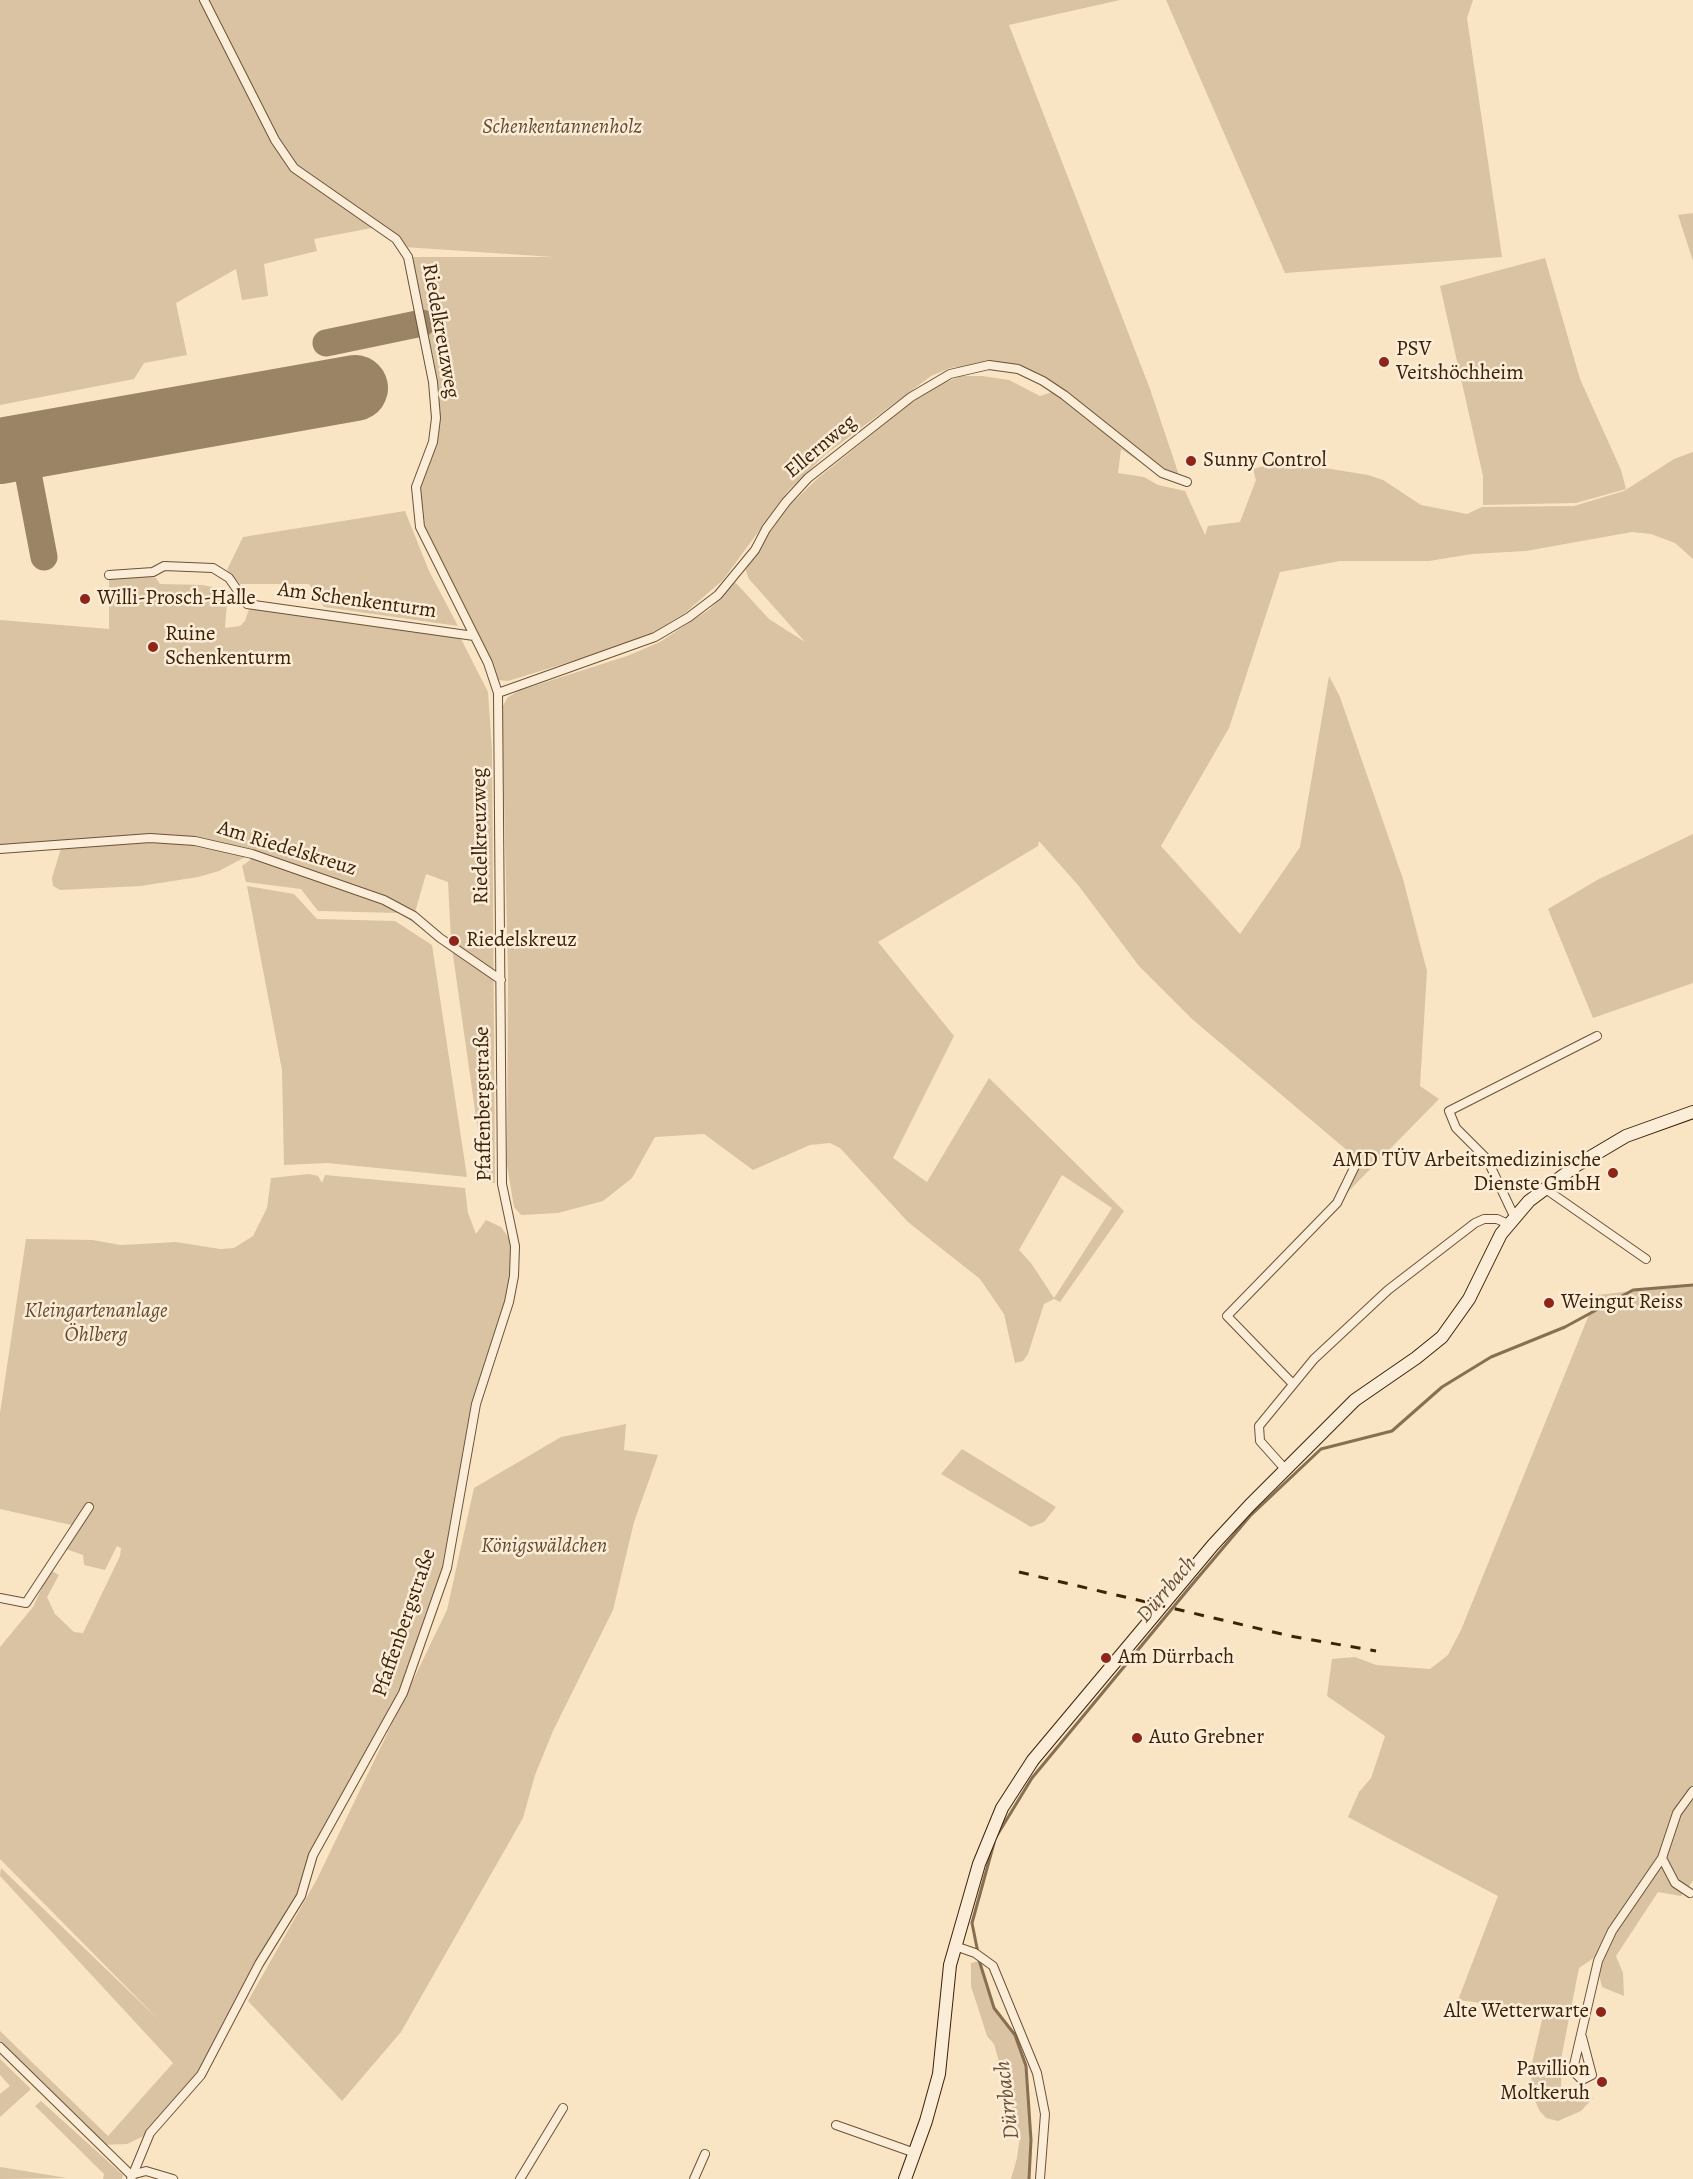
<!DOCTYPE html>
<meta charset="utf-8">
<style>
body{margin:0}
canvas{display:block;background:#f9e4c3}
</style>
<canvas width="1693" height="2179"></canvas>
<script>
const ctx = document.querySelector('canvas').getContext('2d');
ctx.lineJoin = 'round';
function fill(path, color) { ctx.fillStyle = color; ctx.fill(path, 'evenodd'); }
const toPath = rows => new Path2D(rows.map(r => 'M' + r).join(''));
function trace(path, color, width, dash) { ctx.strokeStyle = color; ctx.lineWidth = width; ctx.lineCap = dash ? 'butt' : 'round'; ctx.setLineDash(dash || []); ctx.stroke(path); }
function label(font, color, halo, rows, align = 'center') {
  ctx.font = font + ' Alegreya,serif'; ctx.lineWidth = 5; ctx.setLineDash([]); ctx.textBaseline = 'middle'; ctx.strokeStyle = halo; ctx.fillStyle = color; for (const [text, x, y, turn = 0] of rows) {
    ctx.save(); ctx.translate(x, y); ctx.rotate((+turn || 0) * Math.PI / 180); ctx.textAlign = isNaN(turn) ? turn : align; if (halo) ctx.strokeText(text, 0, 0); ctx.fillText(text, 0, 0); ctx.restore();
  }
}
fill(toPath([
 [0,0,1120,0,1009,25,1150,389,1181,481,1161,477,1121,449,1118,473,1144,477,1158,485,1185,491,1205,535,1208,526,1240,522,1256,480,1253,469,1282,461,1368,475,1383,480,1421,505,1467,514,1482,507,1574,506,1624,491,1674,459,1693,452,1693,559,1675,543,1651,534,1632,532,1526,551,1472,554,1429,561,1340,561,1280,572,1229,728,1161,846,1240,934,1300,847,1329,676,1340,697,1403,879,1427,971,1420,1086,1439,1099,1337,1203,1356,1164,1349,1152,1192,1019,1139,966,1078,885,1039,841,1038,846,878,942,954,1036,893,1158,927,1182,989,1078,1124,1211,1060,1302,1054,1299,1044,1304,1028,1354,1023,1361,1015,1363,1004,1314,980,1279,908,1222,840,1148,830,1143,810,1145,753,1170,704,1134,655,1137,632,1178,603,1201,558,1213,521,1215,514,1207,507,1165,508,976,502,708,507,698,518,691,627,656,660,642,710,609,735,582,769,619,805,642,749,579,746,571,746,564,788,507,818,478,910,404,938,385,961,376,982,376,1009,380,1040,396,1052,392,1031,378,1015,372,974,365,950,368,931,376,826,454,788,491,723,580,685,613,649,635,628,644,508,681,498,680,421,518,416,487,436,418,408,257,553,257,404,247,377,227,314,239,317,251,264,264,268,296,242,300,236,269,176,303,187,355,144,363,134,379,0,405],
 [1062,1175,1112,1208,1054,1298,1031,1263,1019,1250],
 [1166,0,1473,0,1467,18,1502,257,1285,273],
 [1693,213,1693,261,1678,215],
 [1545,258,1580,379,1621,470,1626,489,1576,503,1483,505,1483,476,1440,286],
 [405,511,429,571,458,626,324,607,309,584,240,584,227,570,243,537],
 [145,576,156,578,160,584,203,585,228,591,225,628,240,626,245,621,249,609,459,635,488,692,492,750,495,1183,485,1181,451,941,448,882,426,874,414,916,423,929,399,913,318,911,301,889,246,882,242,866,250,860,251,854,219,871,198,877,141,886,60,890,53,886,52,878,62,845,0,849,0,620,109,629,109,577],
 [1693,834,1693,983,1593,1018,1548,909,1599,879],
 [247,886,294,894,317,919,395,921,432,945,467,1177,327,1163,284,1165,282,1070],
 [309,1174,318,1176,322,1183,325,1175,465,1188,468,1213,476,1234,486,1220,501,1227,515,1246,514,1276,476,1404,447,1568,403,1693,313,1855,301,1896,201,2075,150,2133,127,2144,101,2145,0,2047,0,2031,108,2136,173,2063,0,1876,1,1868,160,2021,0,1859,0,1647,33,1607,50,1570,59,1575,47,1597,55,1614,74,1632,83,1633,120,1556,121,1548,117,1546,105,1570,84,1565,83,1555,63,1548,76,1526,0,1509,0,1413,26,1239,92,1240,121,1245,176,1242,220,1249,234,1248,253,1236,267,1208,271,1178],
 [1693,1284,1693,1881,1681,1896,1658,1892,1616,1956,1623,1973,1624,1996,1602,1987,1595,1957,1579,1968,1562,2054,1561,2088,1593,2098,1581,2111,1558,2121,1546,2118,1539,2110,1531,2090,1532,2063,1544,2011,1458,2000,1498,1896,1348,1817,1359,1792,1371,1778,1385,1736,1327,1696,1332,1659,1355,1657,1376,1665,1430,1669,1448,1655,1461,1630,1597,1295],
 [626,1424,624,1450,658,1455,634,1522,613,1610,553,1731,535,1775,523,1818,401,2032,342,2101,248,2001,317,1879,447,1610,474,1488,561,1437],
 [962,1449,1056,1507,1044,1522,1031,1527,941,1474],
 [979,1961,994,2008,1015,2035,1026,2066,1031,2140,1029,2179,1011,2179,1017,2158,1020,2136,994,2044,987,2036,971,1986,971,1963],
 [0,2059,31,2089,0,2117,0,2094,10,2086,0,2075],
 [41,2101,123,2175,122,2179,103,2179,104,2174,35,2106],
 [0,2167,67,2178,0,2179]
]), '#d9c3a3');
trace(toPath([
 [996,1837,1032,1778,1190,1587,1250,1516,1321,1449,1392,1431,1442,1387,1491,1357,1565,1327,1633,1290,1693,1285],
 [978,1953,972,1923,994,1843],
 [979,1960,994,2008,1015,2035,1026,2066,1031,2140,1029,2179]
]), '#876f52', 3);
trace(toPath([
 [326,343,422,323],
 [309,379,311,396],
 [23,447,44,557]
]), '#9b8366', 27);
trace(toPath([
 [0,451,355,388]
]), '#9b8366', 66);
const street = toPath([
 [109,575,153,572,164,566,213,568,229,578,247,604,474,636],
 [498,693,655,637,689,617,718,595,755,550,766,529,786,502,808,478,911,397,950,374,989,365,1018,369,1043,381,1064,395,1162,473,1187,482],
 [0,849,150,838,195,841,252,854,384,900,414,916,440,938,501,980],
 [1544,1188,1646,1259],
 [1514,1216,1487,1159,1456,1128,1449,1111,1597,1036],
 [1292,1383,1227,1316,1337,1203,1356,1164],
 [1285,1469,1260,1441,1259,1426,1314,1359,1388,1290,1475,1223,1484,1219,1497,1219,1508,1224],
 [0,1598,26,1603,89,1507],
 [1662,1858,1675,1883,1690,1893],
 [955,1946,975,1953,993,1966,1037,2073,1045,2114,1040,2179],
 [1582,2037,1592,2075,1582,2080,1574,2072,1574,2065,1598,1961,1612,1931,1662,1858,1677,1813,1693,1791],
 [0,2047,131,2175],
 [836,2125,915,2153],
 [131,2175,146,2171,173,2179],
 [131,2179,150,2133,201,2075,259,1964,301,1896,313,1855,403,1693,447,1568,476,1404,509,1302,514,1276,515,1246,502,1184,498,693,488,663,420,527,416,487,433,442,436,418,433,382,408,257,396,239,294,168,275,140,204,0],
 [520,2179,563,2108],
 [694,2179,705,2154]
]);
const secondary = toPath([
 [905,2179,926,2121,939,2074,950,1965,979,1864,1002,1808,1033,1760,1213,1545,1250,1505,1355,1400,1416,1358,1442,1337,1469,1299,1501,1234,1529,1201,1577,1165,1626,1136,1693,1112]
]);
trace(street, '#6c5237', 10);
trace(secondary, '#3d2208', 14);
trace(street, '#fbedd8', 8);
trace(secondary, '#fbedd8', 12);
trace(toPath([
 [1019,1572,1290,1636,1376,1651]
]), '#3d2208', 3, [10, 10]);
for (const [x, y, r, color] of [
 [1384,362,6,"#8f2418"],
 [1191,461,6,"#8f2418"],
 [85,599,6,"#8f2418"],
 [153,647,6,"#8f2418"],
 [454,941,6,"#8f2418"],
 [1613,1173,6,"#8f2418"],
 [1549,1303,6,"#8f2418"],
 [1106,1658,6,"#8f2418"],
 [1137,1738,6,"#8f2418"],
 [1601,2012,6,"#8f2418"],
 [1602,2082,6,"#8f2418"]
]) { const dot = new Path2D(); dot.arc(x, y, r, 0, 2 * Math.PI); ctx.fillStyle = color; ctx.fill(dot); trace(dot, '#fbedd8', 2); }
label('italic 21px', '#644a2f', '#fbedd8', [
 ["Schenkentannenholz",562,128],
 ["Kleingartenanlage",96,1312],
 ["Öhlberg",96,1336],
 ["Königswäldchen",544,1547]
]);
label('21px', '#3d2208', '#fbedd8', [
 ["Riedelkreuzweg",440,331,80],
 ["Ellernweg",821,447,-40],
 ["Am Schenkenturm",357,601,8],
 ["Riedelkreuzweg",481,836,-91],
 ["Am Riedelskreuz",287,849,17],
 ["Pfaffenbergstraße",484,1104,-91],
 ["Pfaffenbergstraße",405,1623,-71]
]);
label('21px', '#3d2208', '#fbedd8', [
 ["PSV",1396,350],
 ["Veitshöchheim",1396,374],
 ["Sunny Control",1203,461],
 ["Willi-Prosch-Halle",97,599],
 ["Ruine",165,635],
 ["Schenkenturm",165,659],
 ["Riedelskreuz",466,941],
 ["AMD TÜV Arbeitsmedizinische",1601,1161,"right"],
 ["Dienste GmbH",1601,1185,"right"],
 ["Weingut Reiss",1561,1303],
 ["Am Dürrbach",1118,1658],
 ["Auto Grebner",1149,1738],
 ["Alte Wetterwarte",1589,2012,"right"],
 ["Pavillion",1590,2070,"right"],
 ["Moltkeruh",1590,2094,"right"]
], 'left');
label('italic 22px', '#684f33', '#fbedd8', [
 ["Dürrbach",1167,1590,-50],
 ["Dürrbach",1008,2100,-97]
]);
</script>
